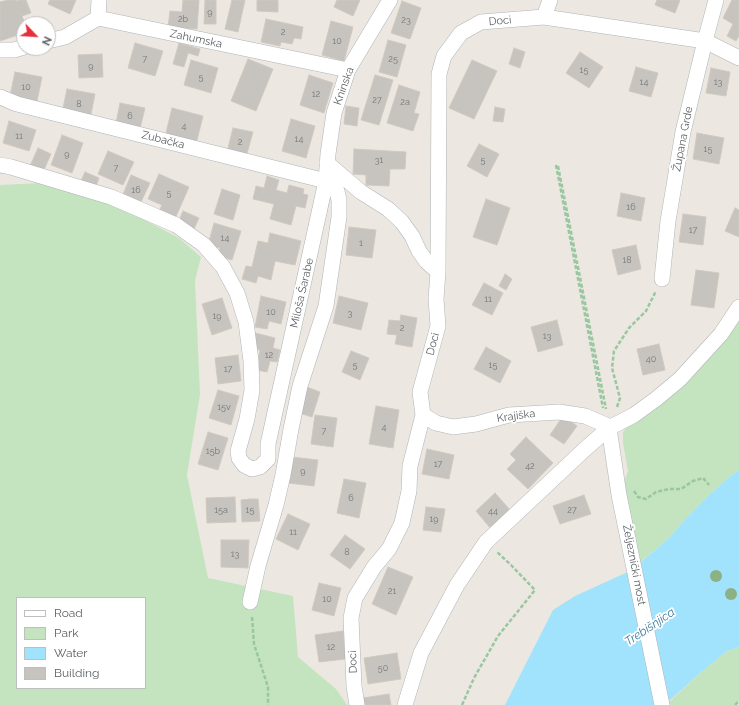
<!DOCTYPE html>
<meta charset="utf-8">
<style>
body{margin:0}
#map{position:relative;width:739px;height:705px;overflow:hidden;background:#ece8e1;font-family:Raleway,sans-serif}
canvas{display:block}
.legend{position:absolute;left:16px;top:597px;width:130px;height:92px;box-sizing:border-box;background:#fff;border:1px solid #bdbfc0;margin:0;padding:5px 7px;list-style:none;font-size:12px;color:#5a5f62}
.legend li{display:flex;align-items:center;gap:8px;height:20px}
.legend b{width:20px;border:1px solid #bdbfc0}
.north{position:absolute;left:16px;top:16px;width:40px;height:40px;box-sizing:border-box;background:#fff;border:1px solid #bdbfc0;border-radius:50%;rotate:115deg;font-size:11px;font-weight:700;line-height:16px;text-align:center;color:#5a5f62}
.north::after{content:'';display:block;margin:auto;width:14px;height:18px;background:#e4303b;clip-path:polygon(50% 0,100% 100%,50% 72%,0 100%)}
</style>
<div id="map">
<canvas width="739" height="705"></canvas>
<ul class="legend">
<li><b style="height:5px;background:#fff"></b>Road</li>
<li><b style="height:11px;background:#c3e4be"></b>Park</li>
<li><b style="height:11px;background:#a1e2fc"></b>Water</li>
<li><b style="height:11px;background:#c7c3be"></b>Building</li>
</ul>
<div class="north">N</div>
</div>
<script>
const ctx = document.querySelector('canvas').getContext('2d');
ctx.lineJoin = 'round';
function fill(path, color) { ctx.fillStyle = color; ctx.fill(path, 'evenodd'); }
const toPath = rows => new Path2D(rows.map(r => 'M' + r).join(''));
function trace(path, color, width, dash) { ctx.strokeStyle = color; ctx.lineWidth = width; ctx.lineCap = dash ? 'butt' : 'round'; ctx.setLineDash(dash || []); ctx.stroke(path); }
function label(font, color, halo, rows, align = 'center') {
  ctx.font = font + ' Raleway,sans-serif'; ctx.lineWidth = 3.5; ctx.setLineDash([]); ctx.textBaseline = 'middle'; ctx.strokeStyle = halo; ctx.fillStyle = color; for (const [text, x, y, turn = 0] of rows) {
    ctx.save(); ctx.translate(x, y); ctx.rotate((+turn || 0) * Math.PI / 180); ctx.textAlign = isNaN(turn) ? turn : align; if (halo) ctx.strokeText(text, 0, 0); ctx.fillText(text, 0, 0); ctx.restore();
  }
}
fill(toPath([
 [42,183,116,205,179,238,201,257,195,281,200,394,187,475,208,578,293,596,298,657,336,689,347,705,0,705,0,185],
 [17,598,145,598,145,688,17,688],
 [739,322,739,470,729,477,705,499,680,525,669,538,639,563,625,493,625,480,628,471,623,443,623,432,630,423,726,339],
 [739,647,739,701,735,705,668,705,668,703,700,673,727,651]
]), '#c3e4be');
fill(toPath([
 [739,470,739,647,727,651,700,673,668,702,666,705,505,705,553,610,575,596,630,571,669,538,680,525,705,499,729,477]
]), '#a1e2fc');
const building = toPath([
 [8,0,15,0,16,1,20,0,26,0,31,13,22,16,25,24,24,33,0,41,0,2,8,0],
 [50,0,76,0,70,14,48,4,50,0],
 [183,0,199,0,197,29,168,27,170,11,182,12,183,0],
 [205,0,216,0,216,24,204,24,205,0],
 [232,0,245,0,238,32,225,29,232,0],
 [257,0,278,0,278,12,257,11,257,0],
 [337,0,360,0,353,16,334,7,337,0],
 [657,0,680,0,675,13,655,5,657,0],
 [732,0,739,0,739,36,736,41,727,36,733,24,723,18,732,0],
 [402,1,421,8,410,39,391,33,402,1],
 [266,19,303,27,301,39,294,38,292,44,281,42,280,46,261,42,266,19],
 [331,21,353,27,344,61,322,55,331,21],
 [388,40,406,45,397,77,379,72,388,40],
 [135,43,163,51,155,76,128,68,135,43],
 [179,43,200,49,198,56,188,53,184,67,173,64,179,43],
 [514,48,525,52,520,68,509,64,514,48],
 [580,52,603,67,589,88,566,73,580,52],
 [102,54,103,77,79,78,78,55,102,54],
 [248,59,273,69,256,111,231,101,248,59],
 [191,60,218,68,211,93,184,85,191,60],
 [472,60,497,71,474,119,449,108,472,60],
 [636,67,658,73,651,97,629,91,636,67],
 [711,68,730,72,726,96,706,93,711,68],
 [15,72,42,77,37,101,10,96,15,72],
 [309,75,333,83,324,113,300,105,309,75],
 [375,75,393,80,379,125,361,120,375,75],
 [399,85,420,92,414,113,419,114,413,131,387,123,399,85],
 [67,89,95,94,90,119,62,113,67,89],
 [120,103,145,108,140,129,116,123,120,103],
 [346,106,359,108,357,126,344,124,346,106],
 [495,107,505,109,503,122,493,121,495,107],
 [172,108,203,116,196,144,165,137,172,108],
 [291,119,315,126,306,158,282,151,291,119],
 [9,121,36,130,29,151,3,143,9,121],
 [233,128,253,132,246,157,227,152,233,128],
 [697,133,724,138,719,164,693,159,697,133],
 [62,135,83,143,72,173,51,165,62,135],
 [479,144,499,154,487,177,467,166,479,144],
 [38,148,51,154,43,172,30,166,38,148],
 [354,149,406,152,405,169,390,169,389,186,366,185,366,175,353,174,354,149],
 [108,151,134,162,123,185,98,174,108,151],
 [85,172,99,178,95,189,80,183,85,172],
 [159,174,189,187,174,221,158,213,162,205,148,199,159,174],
 [131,175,150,183,140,204,122,197,131,175],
 [267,176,279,180,276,190,287,193,289,185,304,189,303,194,308,195,305,208,296,206,291,225,270,219,274,204,253,199,256,186,264,188,267,176],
 [222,189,240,195,233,220,214,214,222,189],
 [621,193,645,198,641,221,617,216,621,193],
 [486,199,510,208,497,245,473,237,486,199],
 [735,208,739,210,739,237,725,231,735,208],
 [183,211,199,218,194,229,178,223,183,211],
 [683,214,706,217,703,245,679,242,683,214],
 [214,223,241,231,232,260,218,256,220,248,208,245,214,223],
 [349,227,376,230,372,258,346,255,349,227],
 [270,233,301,241,295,265,275,261,271,280,258,276,256,283,242,279,246,266,252,267,258,241,268,243,270,233],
 [636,245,641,269,618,275,612,250,636,245],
 [696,270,719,273,714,308,691,305,696,270],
 [505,274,512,279,506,290,499,286,505,274],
 [484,283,503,293,492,315,472,305,484,283],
 [261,296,286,302,281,324,269,321,267,329,255,327,261,296],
 [339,296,368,303,361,330,333,323,339,296],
 [222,298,232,328,212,335,202,304,222,298],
 [401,315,417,318,412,347,395,344,397,335,387,334,389,320,400,321,401,315],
 [557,320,563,345,538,352,531,327,557,320],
 [255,333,275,338,273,348,280,350,277,362,270,361,267,372,256,370,260,350,252,348,255,333],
 [659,344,665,370,643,375,637,349,659,344],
 [486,347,511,361,500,383,474,369,486,347],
 [351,351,369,358,360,380,342,372,351,351],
 [238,355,241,381,218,384,215,358,238,355],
 [307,387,320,392,312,417,299,413,307,387],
 [218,390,239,396,231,425,209,418,218,390],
 [376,406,399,410,393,448,369,444,376,406],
 [315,415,337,418,333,447,311,444,315,415],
 [563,416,577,426,564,444,550,435,563,416],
 [208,432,228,438,218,470,198,464,208,432],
 [526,437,553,463,528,489,507,469,516,460,510,454,526,437],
 [427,449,454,455,449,479,422,474,427,449],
 [292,457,318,460,314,486,288,483,292,457],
 [344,479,366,483,359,518,337,513,344,479],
 [495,493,511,511,491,529,476,511,495,493],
 [584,495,591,514,560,524,553,506,584,495],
 [235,497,236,522,207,523,206,498,235,497],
 [250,499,258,499,260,521,242,522,241,500,250,499],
 [426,507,445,509,441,532,423,530,426,507],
 [288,514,310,524,298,550,276,539,288,514],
 [345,535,365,549,350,569,330,555,345,535],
 [221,540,249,540,248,568,221,567,221,540],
 [388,567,413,577,396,615,372,604,388,567],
 [319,583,341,588,334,616,312,610,319,583],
 [343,631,346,659,319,662,315,635,343,631],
 [397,653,401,679,368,684,364,658,397,653],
 [389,694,391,705,364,705,363,698,389,694]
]);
fill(building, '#c7c3be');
trace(building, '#d1c9c0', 1);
const street = toPath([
 [544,17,550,0],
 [98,18,99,0],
 [48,41,65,37,98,18,348,70],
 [0,50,14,50,24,47],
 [0,97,17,104,326,181,337,191,339,200,339,217,326,306,300,386,291,429,283,475,276,505,258,566,250,602],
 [327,163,361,192,388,209,402,222,412,236,419,251,426,261,438,272],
 [0,165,11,167,111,197,176,225,204,245,223,267,237,293,246,322,251,361,252,390,247,419,238,451,239,458,244,465,252,469,260,467,268,459,268,444,326,181,328,154,334,113,348,70,390,0],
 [662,279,668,221,683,132,705,41,716,0],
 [423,415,436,423,453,427,476,424,509,415,559,412,585,416,606,425,609,428,619,495,662,705],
 [357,705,354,686,351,618,355,598,374,567,389,549,402,523,409,491,410,466,423,415,420,392,438,326,436,299,438,272,439,74,444,56,461,33,481,22,544,17,705,41,739,58],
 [405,705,421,653,457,585,486,542,584,450,609,428,634,415,656,399,680,379,721,334,739,307]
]);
trace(street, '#afb3b7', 16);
trace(toPath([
 [556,165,603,408],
 [558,166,606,409],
 [617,407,620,398,612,368,614,351,629,328,646,311,656,291],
 [634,491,638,497,646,499,656,492,669,489,681,489,693,481,703,478,709,485],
 [252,617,254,644,268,687,268,705],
 [462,705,474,678,498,636,535,590,511,565,497,552],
 [735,705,739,701]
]), '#99c7a0', 2.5, [4, 2]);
trace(street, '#fff', 15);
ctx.fillStyle = '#8cb184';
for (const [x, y] of [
 [716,576],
 [731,594]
]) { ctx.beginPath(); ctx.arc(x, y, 6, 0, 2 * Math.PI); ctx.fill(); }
label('9px', '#757879', null, [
 ["9",210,12],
 ["2b",183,19],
 ["23",406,20],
 ["2",283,32],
 ["10",337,41],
 ["7",145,59],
 ["25",393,59],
 ["9",91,66],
 ["15",584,70],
 ["5",201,77],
 ["14",644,82],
 ["13",718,82],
 ["10",26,87],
 ["12",316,94],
 ["27",377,100],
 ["2a",405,102],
 ["8",79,104],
 ["6",130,116],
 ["4",184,126],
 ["11",19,136],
 ["14",299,139],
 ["2",240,142],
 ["15",708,149],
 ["9",67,154],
 ["31",379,160],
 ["5",483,160],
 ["7",116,168],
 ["16",136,190],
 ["5",169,193],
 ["16",631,207],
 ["17",693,230],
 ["14",225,238],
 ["1",361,243],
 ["18",627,260],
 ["11",488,299],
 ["10",271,312],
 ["3",350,313],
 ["19",217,316],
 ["2",402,328],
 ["13",547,336],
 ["12",269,355],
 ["40",651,359],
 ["5",355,365],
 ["15",493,365],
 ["17",228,369],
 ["15v",224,407],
 ["4",384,427],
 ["7",324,431],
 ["15b",213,451],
 ["17",438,464],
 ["42",530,466],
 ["9",303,471],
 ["6",351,498],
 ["15а",221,510],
 ["15",250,510],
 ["27",572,510],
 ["44",493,511],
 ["19",434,519],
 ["11",293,532],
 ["8",347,552],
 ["13",235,554],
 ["21",392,591],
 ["10",327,599],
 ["12",331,647],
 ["50",383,668]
]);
label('11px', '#5a5f62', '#fff', [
 ["Doci",500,21,-5],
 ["Zahumska",196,39,12],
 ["Kninska",344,86,-70],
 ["Župana Grde",683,139,-79],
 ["Zubačka",163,140,14],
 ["Miloša Šarabe",302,293,-77],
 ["Doci",433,344,-75],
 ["Krajiška",516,416,-8],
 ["Željeznički most",634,565,79],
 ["Doci",353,662,-92]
]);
label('italic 12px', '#3b789c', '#fff', [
 ["Trebišnjica",650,627,-34]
]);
</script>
